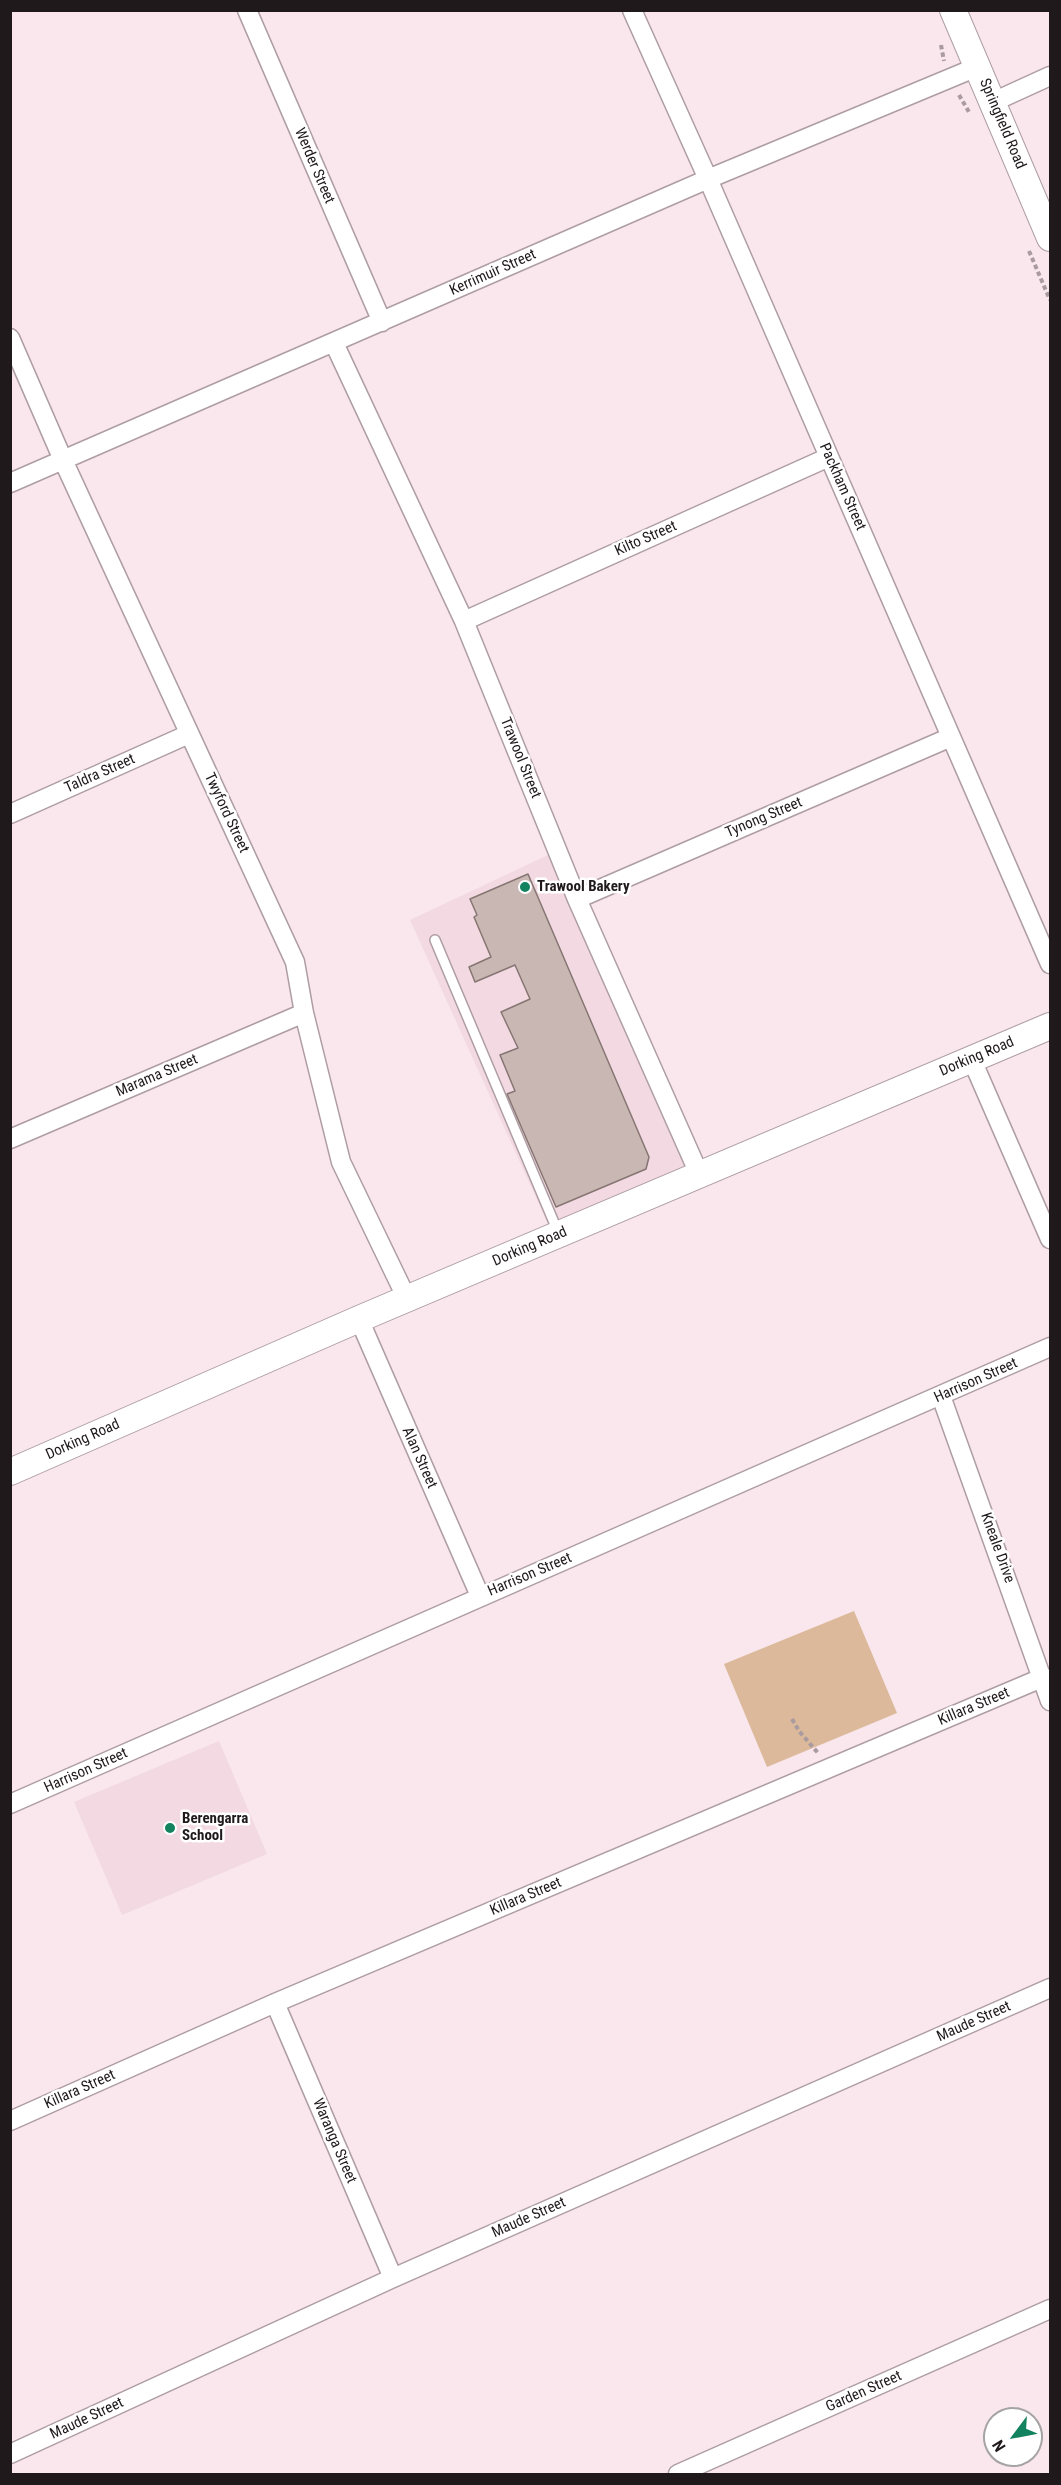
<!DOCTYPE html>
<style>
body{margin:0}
#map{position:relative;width:1061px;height:2485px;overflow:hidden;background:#f9e7ed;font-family:"Roboto Condensed",sans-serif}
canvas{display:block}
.frame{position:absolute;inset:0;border:12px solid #1f191b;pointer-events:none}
.north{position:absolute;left:983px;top:2407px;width:60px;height:60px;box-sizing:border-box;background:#fff;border:2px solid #a5a3a4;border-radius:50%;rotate:238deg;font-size:16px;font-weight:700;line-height:24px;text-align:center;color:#1f191b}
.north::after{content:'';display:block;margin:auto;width:21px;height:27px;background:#13825f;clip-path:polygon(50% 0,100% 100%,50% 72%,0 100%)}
</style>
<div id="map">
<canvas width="1061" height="2485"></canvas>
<div class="frame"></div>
<div class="north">N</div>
</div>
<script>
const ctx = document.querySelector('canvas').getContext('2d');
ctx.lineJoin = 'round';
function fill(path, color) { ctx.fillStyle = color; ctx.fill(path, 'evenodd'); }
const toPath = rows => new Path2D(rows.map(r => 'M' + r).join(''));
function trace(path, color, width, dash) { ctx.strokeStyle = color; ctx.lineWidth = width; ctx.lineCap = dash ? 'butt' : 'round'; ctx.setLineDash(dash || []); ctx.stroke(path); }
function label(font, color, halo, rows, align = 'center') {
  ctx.font = font + ' "Roboto Condensed",sans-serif'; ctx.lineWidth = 5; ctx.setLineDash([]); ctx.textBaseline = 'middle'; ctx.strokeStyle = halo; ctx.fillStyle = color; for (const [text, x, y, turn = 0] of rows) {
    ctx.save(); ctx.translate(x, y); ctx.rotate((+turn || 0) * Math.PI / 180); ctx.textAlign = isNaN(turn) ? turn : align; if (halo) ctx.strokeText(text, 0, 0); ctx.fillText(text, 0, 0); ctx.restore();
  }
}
fill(toPath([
 [550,854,691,1174,553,1235,410,920],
 [219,1741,267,1854,122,1915,74,1802]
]), '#f3d9e1');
fill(toPath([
 [854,1611,897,1713,767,1767,724,1664]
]), '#dbb99a');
const building = toPath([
 [528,874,649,1157,646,1169,556,1207,507,1094,515,1091,500,1055,518,1048,501,1012,530,999,515,965,475,982,469,967,491,957,474,917,477,915,470,899,528,874]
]);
fill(building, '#c9b7b4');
trace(building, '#867673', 1.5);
const lane = toPath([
 [435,940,558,1232]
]);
const street = toPath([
 [247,10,382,322],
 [632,10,708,179,1050,964],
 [993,102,1050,76],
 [10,338,63,460,295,962,304,1013,341,1162,407,1299],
 [334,343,464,621,577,899,700,1176],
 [10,483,708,179,977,67],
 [464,621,829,457],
 [10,814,189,734],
 [577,899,951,737],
 [972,1060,1050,1239],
 [10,1139,304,1013],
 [359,1319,480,1596],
 [941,1396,1050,1701],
 [10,1804,1050,1347],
 [275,2003,393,2278],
 [10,2121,275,2003,1044,1677],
 [10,2454,393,2278,1050,1988],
 [678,2474,1050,2309]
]);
const secondary = toPath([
 [953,10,1050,238],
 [10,1472,359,1319,1050,1026]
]);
trace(lane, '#ae9da3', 12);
trace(street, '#ae9da3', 21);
trace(secondary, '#ae9da3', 28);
trace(toPath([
 [941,45,944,61],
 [959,95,969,112],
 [1029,251,1050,300],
 [792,1719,799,1731,818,1753]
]), '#a99ba0', 4, [4.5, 3]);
trace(lane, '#fff', 9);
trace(street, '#fff', 18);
trace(secondary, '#fff', 26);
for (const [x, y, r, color] of [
 [525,887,6,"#13825f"],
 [170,1828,6,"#13825f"]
]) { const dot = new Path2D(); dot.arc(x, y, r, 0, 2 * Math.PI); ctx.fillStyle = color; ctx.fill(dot); trace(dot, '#fff', 2); }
label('15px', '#1f191b', '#fff', [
 ["Springfield Road",1002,124,67],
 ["Werder Street",314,166,67],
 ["Kerrimuir Street",493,273,-24],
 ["Packham Street",842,487,66],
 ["Kilto Street",646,539,-24],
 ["Trawool Street",520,758,68],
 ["Taldra Street",100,774,-24],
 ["Twyford Street",226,813,65],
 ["Tynong Street",764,818,-23],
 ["Dorking Road",977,1057,-23],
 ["Marama Street",157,1076,-23],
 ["Dorking Road",530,1247,-23],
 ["Harrison Street",976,1381,-24],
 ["Dorking Road",83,1440,-24],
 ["Alan Street",419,1458,66],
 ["Kneale Drive",997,1548,70],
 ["Harrison Street",530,1575,-23],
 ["Killara Street",974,1707,-23],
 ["Harrison Street",86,1771,-24],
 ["Killara Street",526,1897,-23],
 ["Maude Street",974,2022,-24],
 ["Killara Street",80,2090,-24],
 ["Waranga Street",334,2141,67],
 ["Maude Street",529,2218,-24],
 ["Garden Street",864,2392,-24],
 ["Maude Street",87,2419,-25]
]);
label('bold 15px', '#1f191b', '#fff', [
 ["Trawool Bakery",537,887],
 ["Berengarra",182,1819],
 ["School",182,1836]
], 'left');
</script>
